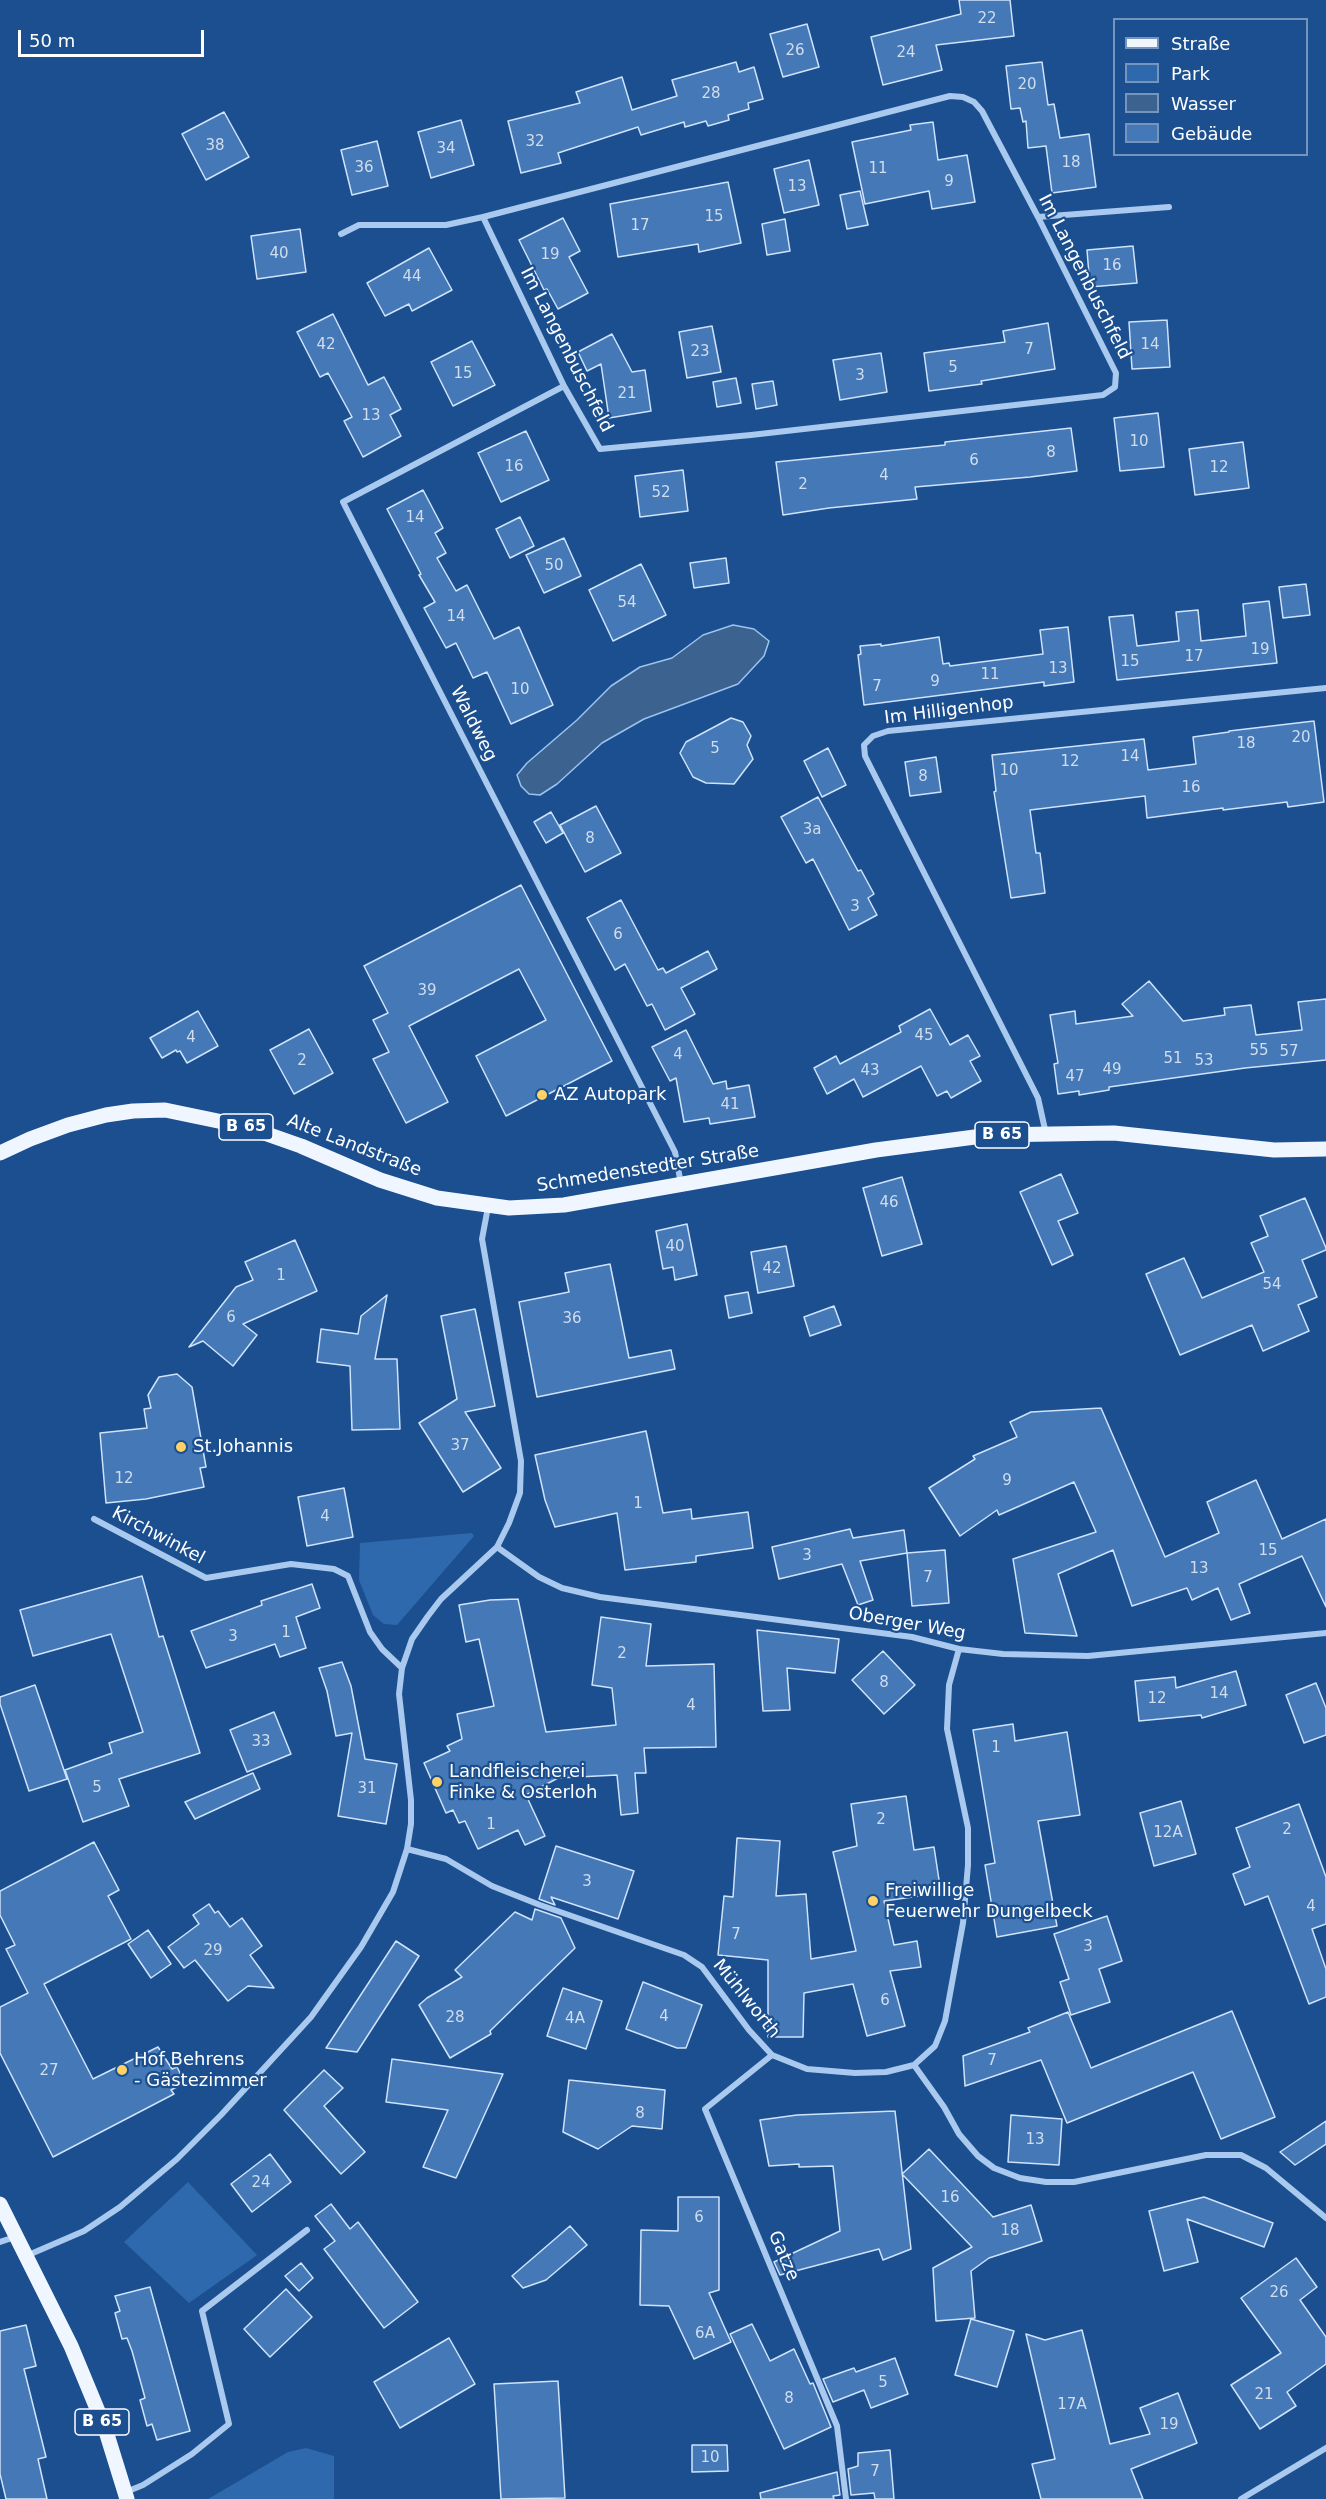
<!DOCTYPE html>
<meta charset="utf-8">
<style>
body{margin:0}
#map{position:relative;width:1326px;height:2499px;overflow:hidden;background:#1b4f8f;font-family:"DejaVu Sans",sans-serif}
canvas{display:block}
.legend{position:absolute;left:1113px;top:18px;width:195px;height:138px;box-sizing:border-box;background:#1b4f8f;border:2px solid #7695bc;margin:0;padding:8px 10px;list-style:none;font-size:18px;color:#fff}
.legend li{display:flex;align-items:center;gap:12px;height:30px}
.legend b{width:30px;border:2px solid #7695bc}
.scale{position:absolute;left:18px;top:30px;width:186px;height:27px;box-sizing:border-box;border:3px solid #fff;border-top:0;padding-left:8px;font-size:18px;line-height:21px;white-space:nowrap;color:#fff;-webkit-text-stroke:4px #1b4f8f;paint-order:stroke}
</style>
<div id="map">
<canvas width="1326" height="2499"></canvas>
<ul class="legend">
<li><b style="height:8px;background:#f0f6ff"></b>Straße</li>
<li><b style="height:16px;background:#2e69ad"></b>Park</li>
<li><b style="height:16px;background:#3c6290"></b>Wasser</li>
<li><b style="height:16px;background:#4478b7"></b>Gebäude</li>
</ul>
<div class="scale">50 m</div>
</div>
<script>
const ctx = document.querySelector('canvas').getContext('2d');
ctx.lineJoin = 'round';
function fill(path, color) { ctx.fillStyle = color; ctx.fill(path, 'evenodd'); }
const toPath = rows => new Path2D(rows.map(r => 'M' + r).join(''));
function trace(path, color, width, dash) { ctx.strokeStyle = color; ctx.lineWidth = width; ctx.lineCap = dash ? 'butt' : 'round'; ctx.setLineDash(dash || []); ctx.stroke(path); }
function label(font, color, halo, rows, align = 'center') {
  ctx.font = font + ' "DejaVu Sans",sans-serif'; ctx.lineWidth = 4.5; ctx.setLineDash([]); ctx.textBaseline = 'middle'; ctx.strokeStyle = halo; ctx.fillStyle = color; for (const [text, x, y, turn = 0] of rows) {
    ctx.save(); ctx.translate(x, y); ctx.rotate((+turn || 0) * Math.PI / 180); ctx.textAlign = isNaN(turn) ? turn : align; if (halo) ctx.strokeText(text, 0, 0); ctx.fillText(text, 0, 0); ctx.restore();
  }
}
fill(toPath([
 [472,1533,474,1536,397,1625,384,1624,373,1615,359,1580,360,1543],
 [188,2182,257,2255,189,2303,124,2242],
 [306,2448,334,2456,334,2499,208,2499,288,2452]
]), '#2e69ad');
const water = toPath([
 [733,625,754,629,769,641,764,656,738,684,644,719,602,743,557,784,540,795,529,794,521,786,517,775,527,763,577,720,611,686,640,667,672,658,703,635,733,625]
]);
fill(water, '#3c6290');
trace(water, '#9cc4f0', 1.5);
const building = toPath([
 [959,0,1010,0,1014,36,936,45,942,70,883,85,871,37,961,14,959,0],
 [807,24,819,67,783,77,770,34,807,24],
 [736,62,739,72,754,67,763,99,748,103,749,109,728,115,729,120,708,126,706,121,685,127,684,122,641,135,638,127,558,153,561,163,521,173,508,121,580,103,576,92,622,77,632,110,677,96,672,80,736,62],
 [1042,62,1048,105,1054,104,1060,138,1089,134,1096,187,1052,193,1046,146,1028,148,1026,121,1023,122,1020,108,1011,109,1006,66,1042,62],
 [224,112,249,157,206,180,182,134,224,112],
 [461,120,474,165,431,178,418,132,461,120],
 [933,122,938,160,967,155,975,202,932,209,929,191,865,204,852,142,911,130,910,125,933,122],
 [377,141,388,186,352,195,341,150,377,141],
 [809,160,819,205,784,213,774,169,809,160],
 [728,182,741,243,699,252,698,244,618,257,610,204,728,182],
 [860,191,868,225,847,229,840,195,860,191],
 [563,218,580,251,569,257,588,293,558,309,547,289,544,290,519,240,563,218],
 [785,219,790,251,767,255,762,224,785,219],
 [300,229,306,272,257,279,251,236,300,229],
 [1133,246,1137,283,1090,287,1087,250,1133,246],
 [429,248,452,290,412,311,409,304,385,316,367,283,429,248],
 [333,314,368,385,384,377,401,409,390,415,401,436,363,457,344,421,352,417,328,373,320,377,297,332,333,314],
 [1167,320,1170,367,1132,369,1129,322,1167,320],
 [1048,323,1055,369,981,381,982,384,929,391,924,353,1005,342,1003,331,1048,323],
 [712,326,721,372,687,378,679,332,712,326],
 [612,334,632,372,645,370,651,411,609,418,601,364,587,371,578,352,612,334],
 [472,341,495,385,453,406,431,362,472,341],
 [881,353,887,392,840,400,833,360,881,353],
 [736,378,741,403,717,407,713,382,736,378],
 [773,381,777,405,756,409,752,384,773,381],
 [1158,413,1164,467,1120,471,1114,418,1158,413],
 [1071,428,1077,471,1030,477,915,487,917,499,829,508,783,515,776,462,945,445,945,442,1071,428],
 [526,431,549,480,501,502,478,453,526,431],
 [1243,442,1249,488,1195,495,1189,449,1243,442],
 [683,470,688,511,640,517,635,476,683,470],
 [423,490,443,528,435,533,446,553,437,558,456,591,467,585,494,639,519,627,553,705,511,724,487,672,473,678,456,643,446,648,424,608,435,602,419,575,421,574,387,509,423,490],
 [520,517,534,546,510,558,496,529,520,517],
 [564,538,581,576,544,593,526,555,564,538],
 [726,558,729,583,694,588,690,563,726,558],
 [641,564,666,615,613,641,589,590,641,564],
 [1306,584,1310,615,1283,618,1279,587,1306,584],
 [1269,601,1277,663,1117,680,1109,617,1133,615,1137,646,1179,641,1176,612,1198,610,1201,641,1246,636,1243,604,1269,601],
 [1068,627,1074,682,1044,686,1044,682,864,705,858,655,861,654,860,646,881,644,881,646,939,637,943,664,949,663,950,666,1043,654,1040,630,1068,627],
 [731,718,743,722,751,736,747,745,753,759,734,784,706,783,693,777,680,753,686,742,731,718],
 [1314,721,1324,802,1288,807,1287,802,1223,810,1223,808,1147,818,1145,796,1030,810,1036,853,1040,853,1045,893,1011,898,994,792,996,791,992,755,1144,739,1148,770,1196,764,1193,737,1229,732,1229,731,1314,721],
 [828,748,846,785,822,797,804,761,828,748],
 [936,757,941,792,910,796,905,762,936,757],
 [818,797,858,871,861,870,874,894,868,898,877,915,849,930,813,859,806,863,781,817,818,797],
 [596,806,621,853,585,872,560,825,596,806],
 [551,812,563,833,546,843,534,822,551,812],
 [521,885,612,1061,506,1116,476,1056,546,1020,519,969,409,1026,448,1102,406,1123,373,1059,389,1052,373,1020,388,1013,364,966,521,885],
 [621,900,658,970,663,968,666,973,708,951,717,969,681,988,695,1014,665,1030,652,1004,647,1006,625,964,615,970,587,918,621,900],
 [1149,981,1183,1021,1225,1015,1224,1008,1251,1005,1256,1035,1302,1030,1298,1002,1326,999,1326,1060,1245,1068,1109,1087,1109,1090,1079,1095,1079,1091,1058,1094,1054,1064,1058,1063,1050,1015,1075,1011,1076,1024,1133,1016,1122,1004,1149,981],
 [930,1009,950,1045,968,1035,980,1056,970,1061,981,1081,951,1098,947,1091,937,1096,921,1066,863,1097,854,1079,827,1094,814,1068,836,1056,840,1064,901,1032,899,1026,930,1009],
 [198,1011,218,1046,187,1063,180,1051,177,1052,176,1050,162,1058,150,1038,198,1011],
 [309,1029,333,1073,294,1094,270,1050,309,1029],
 [686,1030,713,1084,726,1081,727,1089,749,1085,755,1117,710,1124,709,1118,684,1122,676,1078,670,1081,652,1047,686,1030],
 [1061,1174,1078,1213,1058,1221,1073,1255,1052,1265,1020,1192,1061,1174],
 [902,1177,922,1244,882,1256,863,1188,902,1177],
 [1305,1198,1326,1248,1326,1250,1302,1260,1317,1297,1298,1305,1309,1331,1263,1351,1252,1325,1180,1355,1146,1274,1184,1258,1202,1298,1264,1272,1251,1243,1268,1236,1260,1216,1305,1198],
 [687,1224,697,1275,675,1280,673,1267,663,1269,656,1231,687,1224],
 [295,1240,317,1291,243,1324,257,1335,233,1366,203,1341,189,1347,236,1287,253,1280,245,1262,295,1240],
 [786,1246,794,1286,758,1293,751,1252,786,1246],
 [610,1264,629,1358,671,1350,675,1369,537,1397,519,1302,569,1292,565,1273,610,1264],
 [748,1292,752,1313,729,1318,725,1296,748,1292],
 [387,1295,375,1359,397,1359,400,1429,352,1430,350,1366,317,1362,321,1329,358,1334,361,1316,387,1295],
 [834,1306,841,1325,810,1336,804,1317,834,1306],
 [475,1309,495,1406,465,1412,501,1468,463,1492,419,1423,457,1399,441,1316,475,1309],
 [177,1374,192,1387,206,1467,200,1468,204,1487,146,1499,106,1503,100,1433,147,1428,144,1409,151,1408,148,1395,159,1377,177,1374],
 [1101,1408,1165,1557,1219,1533,1207,1502,1256,1480,1282,1539,1326,1519,1326,1607,1302,1556,1239,1584,1250,1613,1231,1620,1218,1588,1192,1600,1187,1588,1132,1606,1113,1550,1058,1574,1077,1636,1025,1633,1013,1559,1096,1532,1074,1482,999,1515,997,1510,960,1536,929,1488,975,1459,973,1456,1017,1437,1010,1422,1031,1412,1101,1408],
 [646,1431,663,1513,691,1509,692,1519,748,1512,753,1548,696,1556,696,1562,625,1570,617,1513,555,1527,545,1500,535,1455,646,1431],
 [344,1488,353,1537,307,1546,298,1497,344,1488],
 [850,1529,853,1538,904,1530,907,1553,860,1561,873,1600,858,1605,842,1564,779,1579,772,1547,850,1529],
 [945,1550,949,1603,912,1606,907,1553,945,1550],
 [142,1576,159,1637,163,1636,200,1753,119,1779,129,1806,83,1822,65,1770,112,1753,109,1743,143,1732,111,1634,33,1656,20,1610,142,1576],
 [312,1584,320,1608,296,1617,306,1648,280,1657,275,1644,206,1668,191,1631,262,1605,261,1601,312,1584],
 [518,1599,546,1732,616,1725,612,1688,592,1685,601,1617,651,1624,646,1666,714,1664,716,1747,644,1748,646,1773,635,1773,638,1813,621,1815,617,1775,558,1778,526,1795,545,1836,525,1845,518,1830,478,1849,465,1821,459,1823,453,1810,446,1813,424,1763,450,1751,447,1746,462,1739,457,1714,494,1706,479,1639,466,1642,459,1605,490,1600,518,1599],
 [757,1630,839,1639,835,1673,787,1668,790,1710,763,1711,757,1630],
 [883,1651,915,1685,884,1714,852,1680,883,1651],
 [342,1662,351,1686,365,1759,397,1764,386,1824,338,1816,352,1733,336,1736,327,1691,319,1668,342,1662],
 [1236,1671,1246,1705,1202,1718,1201,1715,1139,1721,1135,1681,1175,1677,1176,1688,1236,1671],
 [1316,1683,1326,1708,1326,1735,1304,1743,1286,1695,1316,1683],
 [35,1685,67,1779,29,1791,0,1704,0,1697,35,1685],
 [274,1712,291,1754,247,1772,230,1730,274,1712],
 [1013,1724,1015,1741,1067,1732,1080,1815,1038,1821,1057,1926,997,1937,985,1865,995,1863,973,1730,1013,1724],
 [253,1773,260,1789,195,1819,185,1802,253,1773],
 [906,1796,914,1850,934,1847,941,1893,884,1901,894,1945,917,1941,921,1967,890,1971,905,2026,867,2036,853,1984,804,1993,803,2037,768,2037,768,1960,718,1955,724,1896,733,1897,737,1838,780,1841,776,1896,806,1894,811,1959,856,1951,833,1852,857,1846,851,1804,906,1796],
 [1181,1801,1196,1854,1154,1866,1140,1813,1181,1801],
 [1299,1804,1326,1877,1326,1924,1312,1929,1326,1969,1326,1997,1309,2004,1268,1896,1245,1905,1233,1874,1250,1867,1236,1828,1299,1804],
 [94,1842,119,1890,108,1896,131,1939,44,1984,93,2079,158,2047,172,2069,177,2067,185,2083,171,2090,174,2094,53,2157,0,2053,0,2007,28,1993,6,1949,15,1945,0,1915,0,1891,94,1842],
 [556,1846,634,1871,618,1919,551,1897,555,1905,539,1899,556,1846],
 [209,1904,215,1913,218,1911,230,1927,242,1918,262,1946,250,1955,274,1988,248,1986,228,2001,195,1960,184,1968,168,1947,199,1924,193,1915,209,1904],
 [535,1909,561,1918,575,1948,490,2031,491,2034,450,2058,419,2005,427,1998,462,1977,455,1970,515,1912,532,1920,535,1909],
 [1107,1916,1122,1961,1099,1969,1110,2002,1071,2015,1060,1982,1069,1979,1054,1934,1107,1916],
 [148,1930,171,1964,151,1978,128,1944,148,1930],
 [396,1941,419,1956,357,2052,326,2048,396,1941],
 [643,1982,702,2005,686,2048,677,2048,626,2029,643,1982],
 [563,1988,602,2001,586,2049,547,2036,563,1988],
 [1232,2011,1275,2117,1221,2139,1193,2072,1067,2123,1041,2060,965,2086,963,2056,1030,2032,1028,2028,1068,2012,1091,2068,1232,2011],
 [392,2059,503,2074,456,2178,423,2167,448,2110,386,2102,392,2059],
 [324,2070,343,2088,324,2106,365,2152,341,2174,284,2110,324,2070],
 [569,2080,665,2090,662,2129,632,2126,598,2149,563,2132,569,2080],
 [895,2111,911,2249,883,2260,879,2249,780,2275,774,2262,840,2231,833,2166,799,2167,799,2164,769,2166,760,2120,797,2115,895,2111],
 [1011,2115,1062,2119,1059,2165,1008,2162,1011,2115],
 [1326,2121,1326,2144,1295,2165,1280,2152,1326,2121],
 [929,2149,993,2217,1031,2205,1042,2241,989,2258,971,2271,975,2318,936,2321,933,2268,972,2247,902,2174,929,2149],
 [270,2154,291,2182,252,2212,231,2184,270,2154],
 [678,2197,719,2197,719,2290,709,2293,731,2342,694,2359,669,2306,640,2305,641,2230,678,2231,678,2197],
 [1204,2197,1273,2223,1264,2247,1187,2219,1198,2262,1164,2271,1149,2211,1204,2197],
 [331,2204,350,2229,358,2222,418,2302,384,2328,324,2249,335,2241,315,2216,331,2204],
 [570,2226,587,2245,546,2280,523,2288,512,2276,570,2226],
 [1296,2258,1317,2287,1300,2300,1326,2337,1326,2364,1287,2392,1296,2406,1260,2429,1231,2385,1281,2353,1241,2298,1296,2258],
 [301,2263,313,2278,299,2291,285,2276,301,2263],
 [150,2287,190,2431,157,2440,152,2424,147,2426,140,2400,145,2398,132,2351,127,2338,122,2339,115,2313,120,2311,115,2296,150,2287],
 [286,2289,312,2317,270,2357,244,2329,286,2289],
 [971,2319,1014,2331,997,2387,955,2375,971,2319],
 [752,2324,770,2361,794,2349,810,2384,813,2383,831,2427,784,2449,730,2334,752,2324],
 [26,2325,36,2366,24,2369,46,2457,38,2459,47,2499,6,2499,0,2474,0,2331,26,2325],
 [1082,2330,1110,2444,1150,2434,1140,2408,1178,2393,1197,2443,1131,2469,1143,2499,1041,2499,1032,2464,1055,2459,1026,2334,1045,2340,1082,2330],
 [449,2338,475,2384,400,2428,374,2382,449,2338],
 [895,2358,908,2394,871,2408,864,2390,833,2402,823,2379,854,2368,856,2372,895,2358],
 [558,2381,565,2498,501,2499,494,2384,558,2381],
 [692,2445,727,2445,728,2471,692,2472,692,2445],
 [890,2450,894,2499,875,2499,874,2493,851,2495,848,2469,858,2466,858,2453,890,2450],
 [837,2472,840,2495,833,2496,834,2499,761,2499,760,2493,837,2472]
]);
fill(building, '#4478b7');
trace(building, '#cfe3fa', 1.5);
trace(toPath([
 [1038,217,1169,207],
 [341,234,359,225,446,225,483,217,564,386,600,449,751,435,1103,395,1115,387,1116,373,1038,217,982,111,974,102,963,97,950,96,483,217],
 [564,386,343,502,675,1152,681,1184],
 [1046,1134,1038,1098,865,756,864,745,873,736,888,731,1326,688],
 [94,1519,206,1578,291,1564,334,1569,348,1576,370,1632,382,1649,402,1668],
 [497,1547,539,1577,562,1588,600,1597,912,1637,959,1649,1003,1654,1088,1656,1326,1633],
 [407,1849,446,1859,492,1886,540,1905,684,1955,702,1967,749,2030,772,2055,807,2069,855,2073,886,2072,914,2065,944,2107,959,2134,978,2156,994,2168,1020,2178,1046,2182,1074,2182,1206,2155,1241,2155,1266,2168,1326,2218],
 [772,2055,705,2109,837,2426,846,2499],
 [914,2065,935,2046,945,2021,963,1923,968,1865,968,1828,947,1729,949,1685,959,1649],
 [0,2242,15,2237],
 [26,2256,84,2231,120,2207,177,2159,221,2115,311,2017,361,1947,393,1892,407,1849,411,1824,411,1800,399,1694,402,1668,412,1639,428,1616,441,1599,497,1547,509,1523,520,1493,521,1461,482,1239,488,1207],
 [126,2492,143,2485,192,2454,229,2424,202,2311,307,2230],
 [1241,2499,1326,2448]
]), '#a9c9ee', 6);
trace(toPath([
 [0,1153,30,1139,68,1125,106,1115,133,1111,165,1110,247,1127,301,1146,380,1180,437,1198,509,1208,564,1205,876,1150,990,1135,1114,1133,1274,1150,1326,1149],
 [0,2204,71,2346,105,2428,127,2499]
]), '#f0f6ff', 15);
for (const [x, y, r, color] of [
 [542,1095,6,"#ffd166"],
 [181,1447,6,"#ffd166"],
 [437,1782,6,"#ffd166"],
 [873,1901,6,"#ffd166"],
 [122,2070,6,"#ffd166"]
]) { const dot = new Path2D(); dot.arc(x, y, r, 0, 2 * Math.PI); ctx.fillStyle = color; ctx.fill(dot); trace(dot, '#1b4f8f', 2); }
label('15px', '#d0dded', null, [
 ["22",987,19],
 ["26",795,51],
 ["24",906,53],
 ["20",1027,85],
 ["28",711,94],
 ["32",535,142],
 ["38",215,146],
 ["34",446,149],
 ["18",1071,163],
 ["36",364,168],
 ["11",878,169],
 ["9",949,182],
 ["13",797,187],
 ["15",714,217],
 ["17",640,226],
 ["40",279,254],
 ["19",550,255],
 ["16",1112,266],
 ["44",412,277],
 ["42",326,345],
 ["14",1150,345],
 ["7",1029,350],
 ["23",700,352],
 ["5",953,368],
 ["15",463,374],
 ["3",860,376],
 ["21",627,394],
 ["13",371,416],
 ["10",1139,442],
 ["8",1051,453],
 ["6",974,461],
 ["16",514,467],
 ["12",1219,468],
 ["4",884,476],
 ["2",803,485],
 ["52",661,493],
 ["14",415,518],
 ["50",554,566],
 ["54",627,603],
 ["14",456,617],
 ["19",1260,650],
 ["17",1194,657],
 ["15",1130,662],
 ["13",1058,669],
 ["11",990,675],
 ["9",935,682],
 ["7",877,687],
 ["10",520,690],
 ["20",1301,738],
 ["18",1246,744],
 ["5",715,749],
 ["14",1130,757],
 ["12",1070,762],
 ["10",1009,771],
 ["8",923,777],
 ["16",1191,788],
 ["3a",812,830],
 ["8",590,839],
 ["3",855,907],
 ["6",618,935],
 ["39",427,991],
 ["45",924,1036],
 ["4",191,1038],
 ["55",1259,1051],
 ["57",1289,1052],
 ["4",678,1055],
 ["51",1173,1059],
 ["2",302,1061],
 ["53",1204,1061],
 ["49",1112,1070],
 ["43",870,1071],
 ["47",1075,1077],
 ["41",730,1105],
 ["46",889,1203],
 ["40",675,1247],
 ["42",772,1269],
 ["1",281,1276],
 ["54",1272,1285],
 ["6",231,1318],
 ["36",572,1319],
 ["37",460,1446],
 ["12",124,1479],
 ["9",1007,1481],
 ["1",638,1504],
 ["4",325,1517],
 ["15",1268,1551],
 ["3",807,1556],
 ["13",1199,1569],
 ["7",928,1578],
 ["1",286,1633],
 ["3",233,1637],
 ["2",622,1654],
 ["8",884,1683],
 ["14",1219,1694],
 ["12",1157,1699],
 ["4",691,1706],
 ["33",261,1742],
 ["1",996,1748],
 ["5",97,1788],
 ["31",367,1789],
 ["2",881,1820],
 ["1",491,1825],
 ["2",1287,1830],
 ["12A",1168,1833],
 ["3",587,1882],
 ["4",1311,1907],
 ["7",736,1935],
 ["3",1088,1947],
 ["29",213,1951],
 ["6",885,2001],
 ["4",664,2017],
 ["28",455,2018],
 ["4A",575,2019],
 ["7",992,2061],
 ["27",49,2071],
 ["8",640,2114],
 ["13",1035,2140],
 ["24",261,2183],
 ["16",950,2198],
 ["6",699,2218],
 ["18",1010,2231],
 ["26",1279,2293],
 ["6A",705,2334],
 ["5",883,2383],
 ["21",1264,2395],
 ["8",789,2399],
 ["17A",1072,2405],
 ["19",1169,2425],
 ["10",710,2458],
 ["7",875,2472]
]);
for (const [x, y, w] of [
 [246,1127,54],
 [1002,1135,54],
 [102,2422,54]
]) { const box = new Path2D(); box.roundRect(x - w / 2, y - 13, w, 26, 4.5); ctx.fillStyle = '#1b4f8f'; ctx.fill(box); trace(box, '#fff', 1.5); }
label('bold 16px', '#fff', null, [
 ["B 65",246,1127],
 ["B 65",1002,1135],
 ["B 65",102,2422]
]);
label('18px', '#fff', '#1b4f8f', [
 ["Im Langenbuschfeld",1084,277,63],
 ["Im Langenbuschfeld",566,350,63],
 ["Im Hilligenhop",949,711,-7],
 ["Waldweg",473,724,63],
 ["Alte Landstraße",354,1146,21],
 ["Schmedenstedter Straße",648,1169,-9],
 ["Kirchwinkel",158,1536,28],
 ["Oberger Weg",907,1624,10],
 ["Mühlworth",746,1999,51],
 ["Gatze",783,2256,67]
]);
label('18px', '#fff', '#1b4f8f', [
 ["AZ Autopark",554,1095],
 ["St.Johannis",193,1447],
 ["Landfleischerei",449,1772],
 ["Finke & Osterloh",449,1793],
 ["Freiwillige",885,1891],
 ["Feuerwehr Dungelbeck",885,1912],
 ["Hof Behrens",134,2060],
 ["- Gästezimmer",134,2081]
], 'left');
</script>
